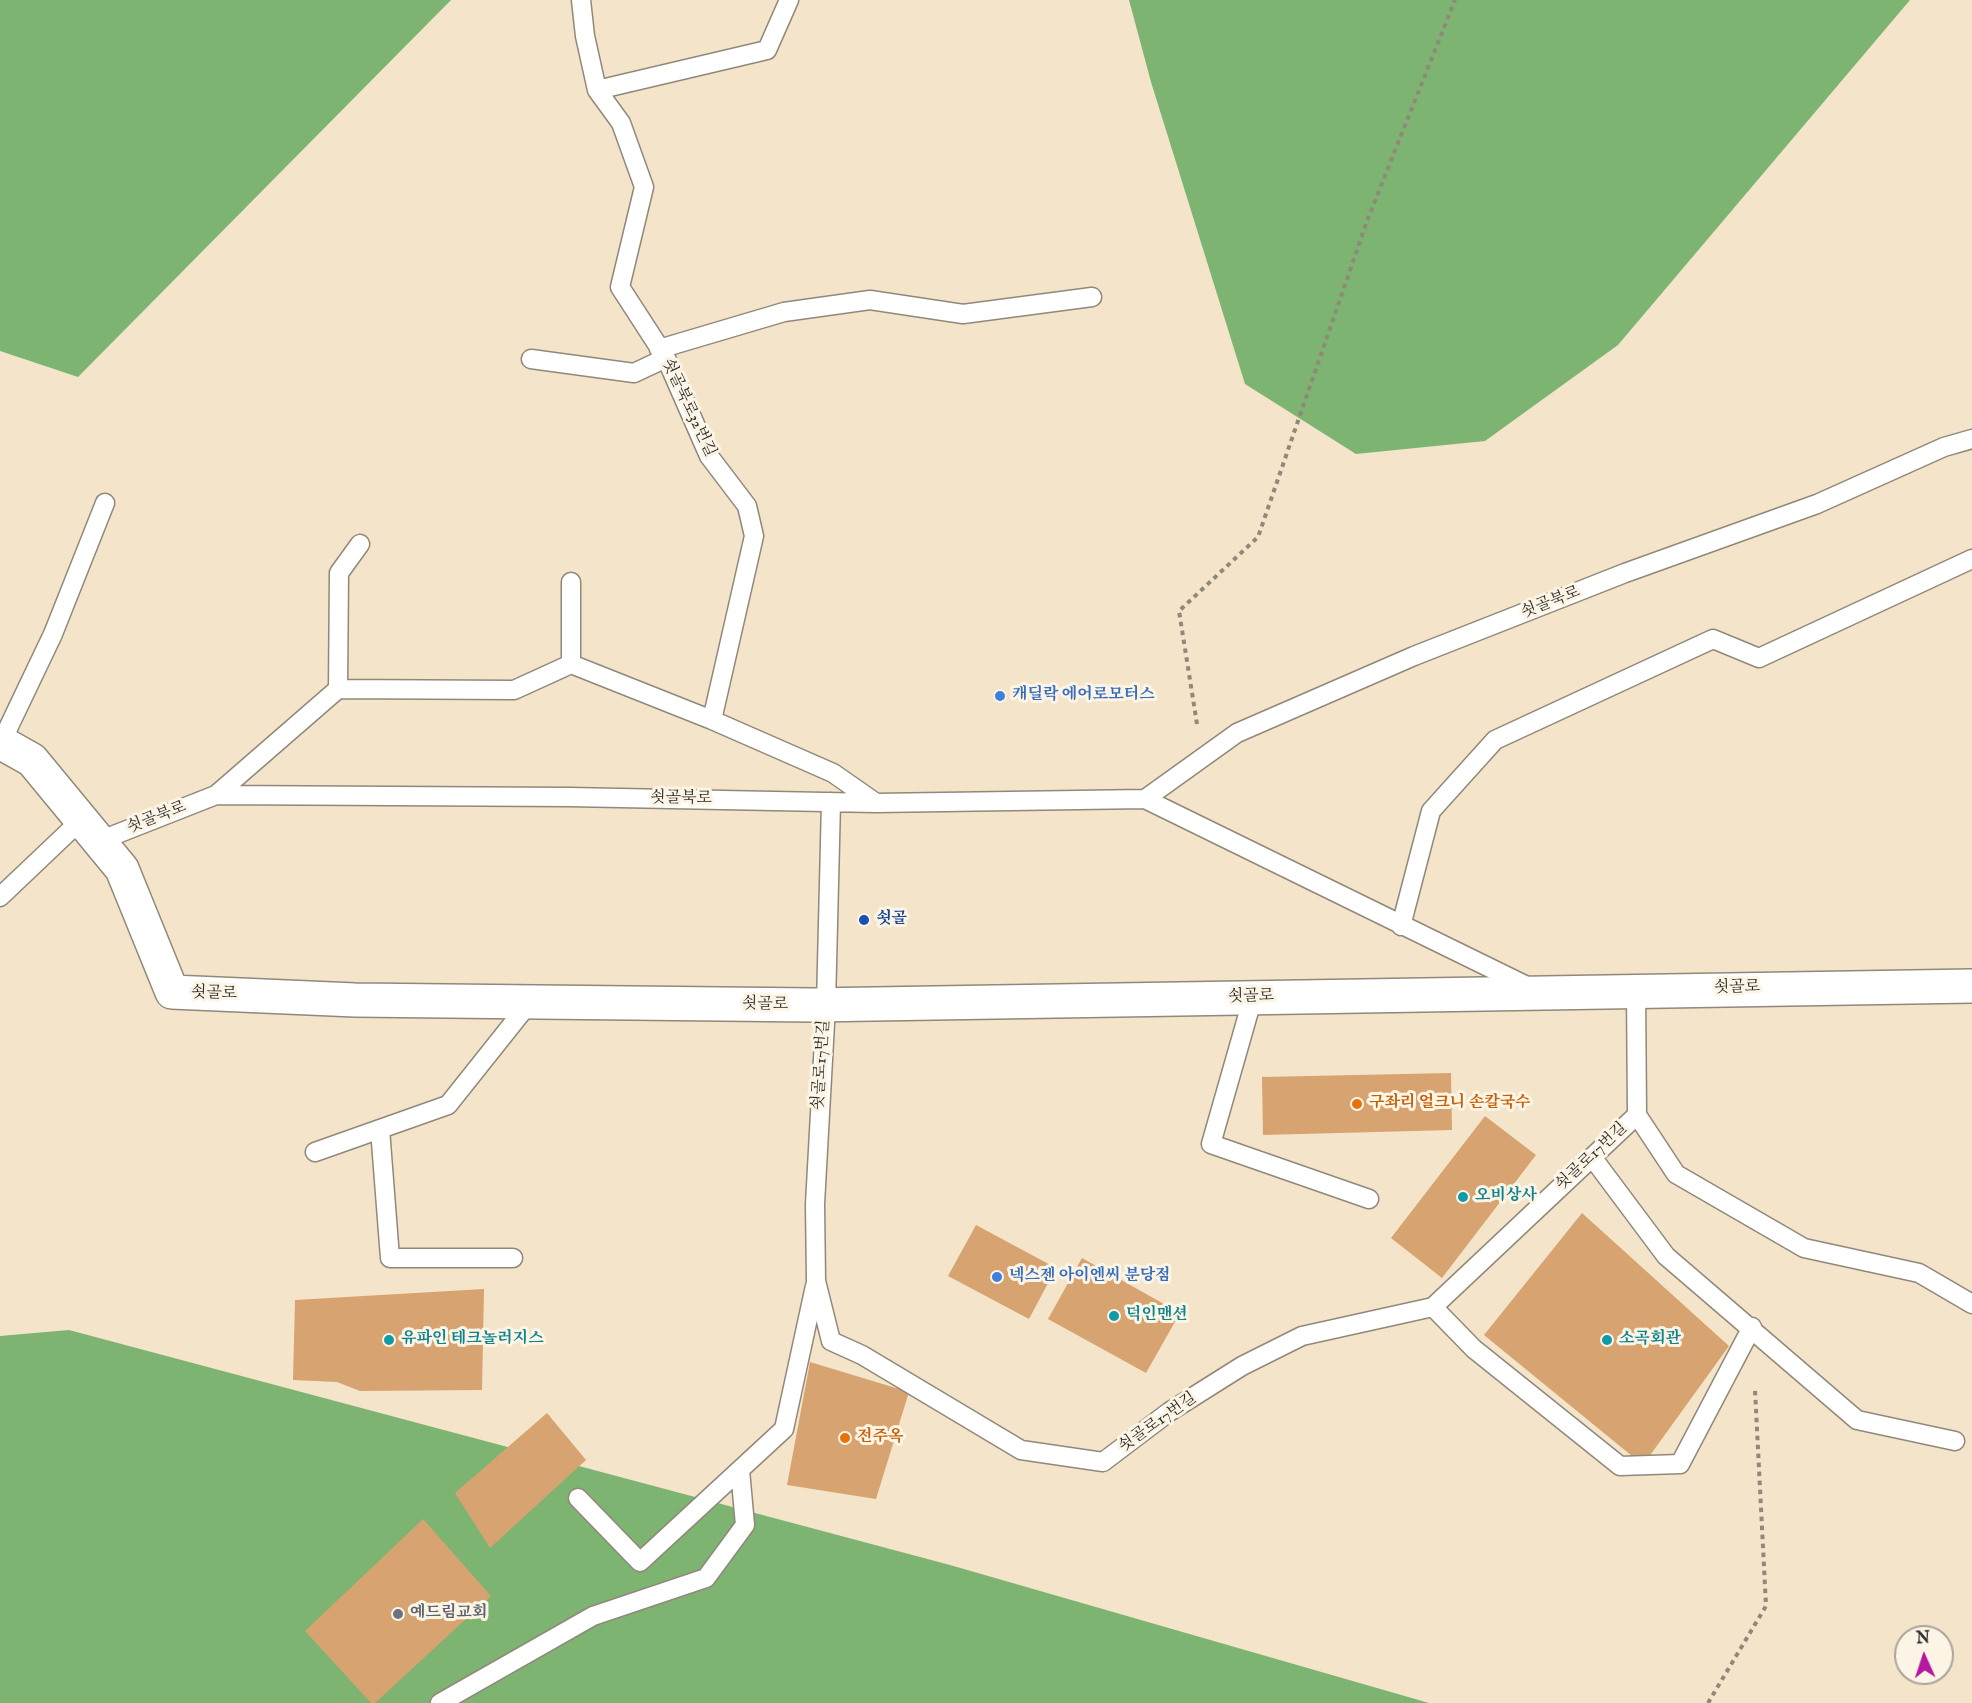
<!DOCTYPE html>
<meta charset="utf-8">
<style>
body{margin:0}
#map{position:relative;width:1972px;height:1703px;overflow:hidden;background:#f4e4c9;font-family:"IM FELL English",serif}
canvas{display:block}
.north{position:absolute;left:1894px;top:1625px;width:60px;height:60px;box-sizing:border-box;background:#fcf5e5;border:2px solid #a8a49b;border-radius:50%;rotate:357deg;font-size:16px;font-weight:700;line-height:24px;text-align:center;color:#2b2b2b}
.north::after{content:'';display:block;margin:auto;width:21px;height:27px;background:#b5179e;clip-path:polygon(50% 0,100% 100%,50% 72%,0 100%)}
</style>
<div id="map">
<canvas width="1972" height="1703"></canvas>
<div class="north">N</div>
</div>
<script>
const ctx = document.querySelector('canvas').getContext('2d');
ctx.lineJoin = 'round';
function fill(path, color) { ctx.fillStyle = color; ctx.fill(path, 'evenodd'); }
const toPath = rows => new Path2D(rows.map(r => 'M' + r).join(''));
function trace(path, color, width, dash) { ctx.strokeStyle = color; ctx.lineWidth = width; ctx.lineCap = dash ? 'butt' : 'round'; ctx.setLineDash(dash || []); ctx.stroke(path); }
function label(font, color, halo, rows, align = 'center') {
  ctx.font = font + ' "IM FELL English","Noto Serif KR",serif'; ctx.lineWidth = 6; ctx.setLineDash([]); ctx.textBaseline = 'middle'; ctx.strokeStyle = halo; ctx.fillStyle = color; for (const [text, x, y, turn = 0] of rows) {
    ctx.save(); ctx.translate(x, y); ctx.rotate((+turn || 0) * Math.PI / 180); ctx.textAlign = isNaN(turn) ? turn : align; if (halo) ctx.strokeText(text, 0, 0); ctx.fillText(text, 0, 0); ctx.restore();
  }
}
fill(toPath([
 [0,0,451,0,78,377,0,351],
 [1129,0,1910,0,1618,345,1485,441,1356,454,1245,384,1151,82],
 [69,1330,950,1565,1429,1703,0,1703,0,1336]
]), '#7db471');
fill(toPath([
 [1451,1073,1452,1130,1263,1135,1262,1077],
 [1485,1116,1536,1155,1442,1278,1391,1238],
 [1582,1213,1729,1346,1643,1465,1484,1335],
 [976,1225,1056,1268,1029,1319,948,1276],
 [1082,1258,1180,1313,1146,1373,1048,1319],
 [484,1289,482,1390,360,1391,337,1382,293,1380,295,1300],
 [810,1362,909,1392,876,1499,787,1485],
 [547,1413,586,1460,490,1548,455,1493],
 [423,1519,491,1596,375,1703,371,1703,305,1631]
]), '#d7a370');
const service = toPath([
 [581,0,585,36,597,90,621,123,644,187,620,287,666,358,709,456,747,506,754,536,712,720],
 [597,90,767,50,789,0],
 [659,349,784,312,870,300,963,314,1092,297],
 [531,359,634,373,666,358],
 [571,664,571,582],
 [338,689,514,690,571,664,712,720,833,773,876,803],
 [1,743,53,634,105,503],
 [216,795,338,689,339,573,360,544],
 [1145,799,1237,733,1414,656,1625,573,1817,504,1944,447,1972,439],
 [831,802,826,1005,815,1204,816,1281,831,1341,862,1355,1021,1450,1103,1462,1169,1412,1242,1366,1302,1336,1433,1307,1637,1115,1636,990],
 [99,841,216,795,569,797,876,803,1145,799,1529,987],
 [0,897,81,820],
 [1401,926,1431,811,1495,740,1713,639,1759,658,1972,559],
 [1253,997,1211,1144,1369,1199],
 [1637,1115,1676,1174,1804,1248,1919,1273,1972,1304],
 [380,1129,390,1258,513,1258],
 [315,1152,448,1105,530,1002],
 [1592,1157,1666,1256,1857,1420,1955,1441],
 [1433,1307,1474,1349,1620,1466,1680,1464,1752,1327],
 [578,1498,640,1562,784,1429,815,1286],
 [440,1703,593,1616,706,1578,745,1525,740,1470]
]);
const minor = toPath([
 [0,742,32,760,122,869,172,992,355,1000,813,1005,1972,986]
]);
trace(service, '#90887a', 21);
trace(minor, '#90887a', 36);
trace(toPath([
 [1197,724,1179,611,1258,537,1367,221,1455,0],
 [1708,1703,1766,1606,1755,1390]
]), '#90887a', 4, [4.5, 4.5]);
trace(service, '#fff', 18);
trace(minor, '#fff', 33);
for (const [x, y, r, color] of [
 [1000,696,6,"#3f7fe0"],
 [864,920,6,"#1a4fb4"],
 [1357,1104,6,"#e8710a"],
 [1463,1197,6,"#0f9aa8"],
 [997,1277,6,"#3f7fe0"],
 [1114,1316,6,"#0f9aa8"],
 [389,1340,6,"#0f9aa8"],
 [1607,1340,6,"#0f9aa8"],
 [845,1438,6,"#e8710a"],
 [398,1614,6,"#6b7280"]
]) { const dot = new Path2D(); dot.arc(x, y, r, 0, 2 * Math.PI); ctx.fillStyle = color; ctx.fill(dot); trace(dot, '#fcf5e5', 2); }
label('16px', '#2b2b2b', '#fcf5e5', [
 ["쇳골북로32번길",688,408,65],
 ["쇳골북로",1551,603,-21],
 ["쇳골북로",681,799,1],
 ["쇳골북로",157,818,-21],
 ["쇳골로",1737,988,-1],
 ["쇳골로",214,994,2],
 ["쇳골로",1251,997,-1],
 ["쇳골로",765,1005,1],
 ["쇳골로17번길",822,1065,-86],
 ["쇳골로17번길",1592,1157,-43],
 ["쇳골로17번길",1158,1423,-35]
]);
label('bold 16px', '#366cbe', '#fcf5e5', [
 ["캐딜락 에어로모터스",1012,696],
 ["넥스젠 아이엔씨 분당점",1009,1277]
], 'left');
label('bold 16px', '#164399', '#fcf5e5', [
 ["쇳골",876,920]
], 'left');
label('bold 16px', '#c56008', '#fcf5e5', [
 ["구좌리 얼크니 손칼국수",1369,1104],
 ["전주옥",857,1438]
], 'left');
label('bold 16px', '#0d838f', '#fcf5e5', [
 ["오비상사",1475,1197],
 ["덕인맨션",1126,1316],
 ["유파인 테크놀러지스",401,1340],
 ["소곡회관",1619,1340]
], 'left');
label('bold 16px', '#5b616d', '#fcf5e5', [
 ["예드림교회",410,1614]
], 'left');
</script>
